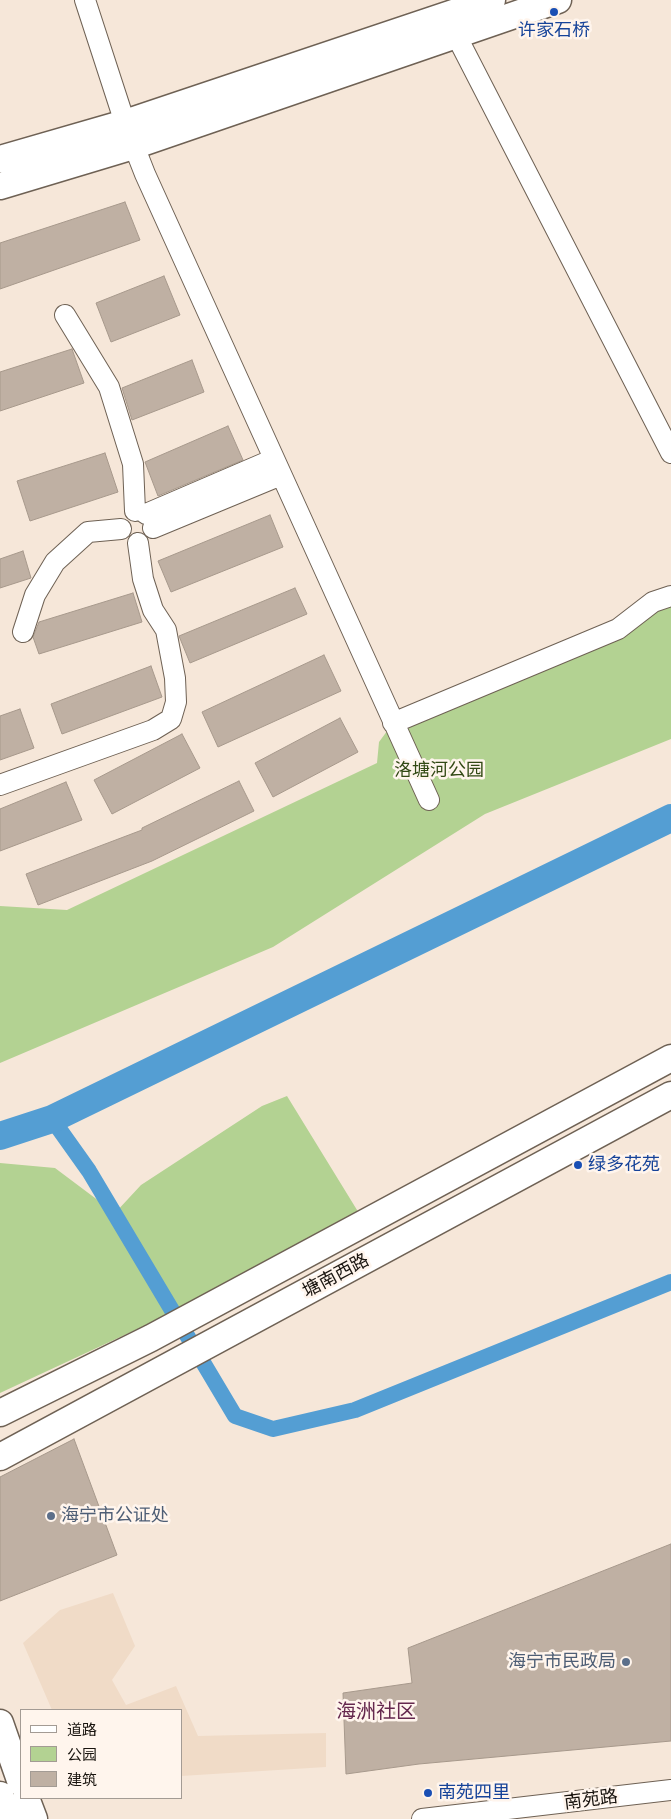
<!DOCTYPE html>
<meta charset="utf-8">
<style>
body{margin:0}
#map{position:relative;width:671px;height:1819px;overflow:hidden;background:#f6e7d9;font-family:"Open Sans","Noto Sans SC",sans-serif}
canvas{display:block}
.legend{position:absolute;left:20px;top:1709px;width:162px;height:90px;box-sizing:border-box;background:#fff5ed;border:1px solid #a39b94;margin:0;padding:6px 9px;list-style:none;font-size:15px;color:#19140f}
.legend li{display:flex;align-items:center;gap:10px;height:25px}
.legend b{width:25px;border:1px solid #a39b94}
</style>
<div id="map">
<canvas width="671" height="1819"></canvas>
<ul class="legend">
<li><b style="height:6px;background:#fff"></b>道路</li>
<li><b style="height:14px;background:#b3d292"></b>公园</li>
<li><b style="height:14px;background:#bfb0a3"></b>建筑</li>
</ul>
</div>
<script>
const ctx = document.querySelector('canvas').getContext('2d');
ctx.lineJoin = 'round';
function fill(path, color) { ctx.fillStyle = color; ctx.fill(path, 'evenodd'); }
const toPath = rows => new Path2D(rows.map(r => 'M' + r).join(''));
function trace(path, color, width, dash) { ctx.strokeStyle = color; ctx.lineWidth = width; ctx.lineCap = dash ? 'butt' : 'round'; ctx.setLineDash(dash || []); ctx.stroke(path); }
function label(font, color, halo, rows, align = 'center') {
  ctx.font = font + ' "Open Sans","Noto Sans SC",sans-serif'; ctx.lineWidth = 5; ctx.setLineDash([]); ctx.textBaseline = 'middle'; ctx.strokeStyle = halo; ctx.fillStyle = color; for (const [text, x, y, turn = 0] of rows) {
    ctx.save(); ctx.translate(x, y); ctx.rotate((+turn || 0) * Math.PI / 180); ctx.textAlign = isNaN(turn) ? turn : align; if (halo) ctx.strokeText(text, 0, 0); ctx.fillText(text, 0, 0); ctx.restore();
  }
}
fill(toPath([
 [113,1593,135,1646,112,1680,126,1705,176,1686,198,1736,326,1733,326,1767,181,1776,181,1710,52,1710,23,1643,60,1610]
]), '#f0dbc7');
fill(toPath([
 [671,596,671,739,485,814,273,947,0,1063,0,906,67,910,377,763,379,742,393,723],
 [287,1096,365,1223,0,1393,0,1163,55,1168,115,1213,141,1185,262,1106]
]), '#b3d292');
trace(toPath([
 [52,1119,89,1171,235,1416,273,1429,355,1410,671,1282]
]), '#549ed3', 16);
trace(toPath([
 [0,1136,52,1119,671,818]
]), '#549ed3', 28);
const building = toPath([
 [125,202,140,240,0,289,0,243,125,202],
 [164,276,180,315,111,342,96,303,164,276],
 [72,349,84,383,0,411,0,372,72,349],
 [192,360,204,392,132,420,122,388,192,360],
 [228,426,243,460,158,496,145,462,228,426],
 [105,453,118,492,30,521,17,481,105,453],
 [270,515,283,547,171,592,158,561,270,515],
 [23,551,31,578,0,588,0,559,23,551],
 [295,588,307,614,190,663,179,636,295,588],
 [133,593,142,622,39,654,33,637,39,622,133,593],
 [324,655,341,691,218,747,202,712,324,655],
 [151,666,162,697,62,734,51,704,151,666],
 [20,709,34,748,0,760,0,716,20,709],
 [340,718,358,752,273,797,255,763,340,718],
 [182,734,200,768,112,814,94,780,182,734],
 [239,781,254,811,152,861,38,905,26,874,142,830,142,828,239,781],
 [66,782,82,820,0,851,0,809,66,782],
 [74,1439,117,1555,0,1601,0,1477,74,1439],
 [671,1544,671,1741,419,1764,346,1774,343,1693,412,1683,408,1648,671,1544]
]);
fill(building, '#bfb0a3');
trace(building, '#a7998c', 1);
const minor = toPath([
 [85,0,125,123,145,174,429,800],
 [456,35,671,453],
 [65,315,109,387,133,464,135,511],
 [146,514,274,459],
 [153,528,281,475],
 [23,632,35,595,55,562,88,532,121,529],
 [393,723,618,629,653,602,671,596],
 [0,785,153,730,171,719,176,702,175,678,166,630,153,610,143,579,138,543],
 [422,1819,671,1790]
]);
const major = toPath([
 [0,159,125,123,492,0],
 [0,186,133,146,558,0],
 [0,1413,151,1338,671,1058],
 [0,1457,671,1095],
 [0,1723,21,1783],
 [0,1795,8,1819],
 [26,1798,34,1819]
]);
trace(minor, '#6e6154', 22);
trace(major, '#6e6154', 29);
trace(minor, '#fff', 20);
trace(major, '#fff', 26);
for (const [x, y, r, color] of [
 [554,12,5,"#1a4fb4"],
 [578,1165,5,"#1a4fb4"],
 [51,1516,5,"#5c6f8a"],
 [626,1662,5,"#5c6f8a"],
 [428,1793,5,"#1a4fb4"]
]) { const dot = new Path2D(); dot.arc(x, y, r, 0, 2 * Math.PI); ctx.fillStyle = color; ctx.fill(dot); trace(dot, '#fff5ed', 2); }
label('18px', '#164399', '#fff5ed', [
 ["许家石桥",554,31,"center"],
 ["绿多花苑",588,1165],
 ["南苑四里",438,1793]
], 'left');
label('18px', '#324914', '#fff5ed', [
 ["洛塘河公园",439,771]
]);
label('18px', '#19140f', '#fff5ed', [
 ["塘南西路",336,1276,-28],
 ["南苑路",591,1800,-7]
]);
label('18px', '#4e5e75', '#fff5ed', [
 ["海宁市公证处",61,1516],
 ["海宁市民政局",616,1662,"right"]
], 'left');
label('20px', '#65284e', '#fff5ed', [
 ["海洲社区",376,1712]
]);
</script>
